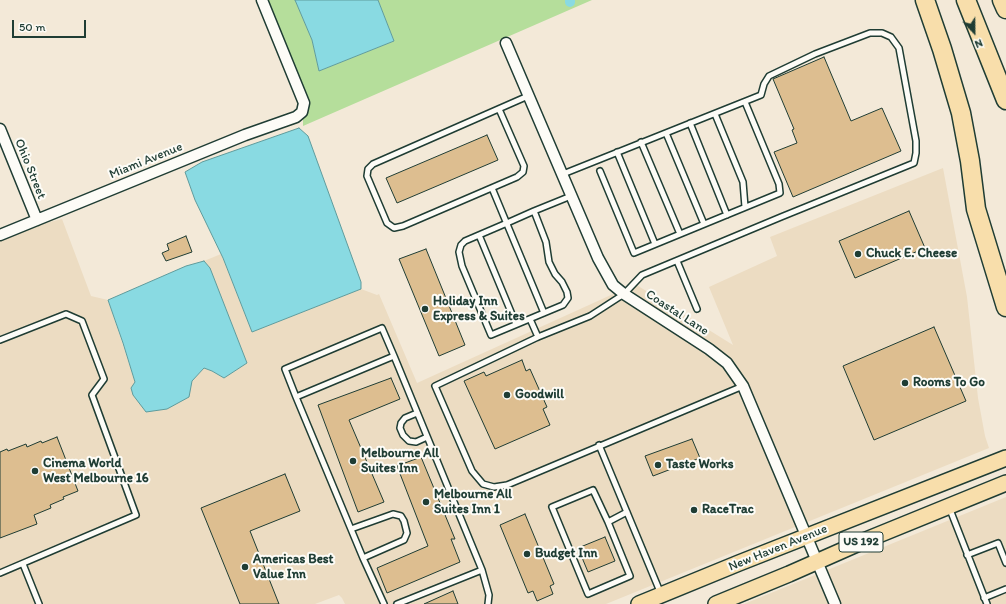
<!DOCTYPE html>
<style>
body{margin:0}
#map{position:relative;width:1006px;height:604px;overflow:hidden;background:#f3e9d8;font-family:Itim,sans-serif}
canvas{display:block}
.north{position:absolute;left:954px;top:12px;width:40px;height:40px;-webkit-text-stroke:3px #fdfcf7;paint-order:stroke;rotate:158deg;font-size:11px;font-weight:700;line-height:16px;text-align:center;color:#1f3d34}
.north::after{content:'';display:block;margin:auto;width:14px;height:18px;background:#1f3d34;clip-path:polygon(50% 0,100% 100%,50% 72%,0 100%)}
.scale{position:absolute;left:12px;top:20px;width:74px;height:18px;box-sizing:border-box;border:2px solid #1f3d34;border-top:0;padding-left:5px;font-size:12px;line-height:14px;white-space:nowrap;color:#1f3d34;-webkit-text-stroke:3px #fdfcf7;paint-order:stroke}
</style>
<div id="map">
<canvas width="1006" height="604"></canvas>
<div class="north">N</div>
<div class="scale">50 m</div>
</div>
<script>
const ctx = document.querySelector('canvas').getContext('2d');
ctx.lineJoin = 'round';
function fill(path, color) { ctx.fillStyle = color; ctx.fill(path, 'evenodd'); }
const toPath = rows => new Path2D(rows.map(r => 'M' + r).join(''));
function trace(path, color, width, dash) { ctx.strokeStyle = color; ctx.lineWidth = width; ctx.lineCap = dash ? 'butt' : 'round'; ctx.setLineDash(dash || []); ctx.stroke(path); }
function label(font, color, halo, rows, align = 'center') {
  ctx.font = font + ' Itim,sans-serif'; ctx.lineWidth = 4; ctx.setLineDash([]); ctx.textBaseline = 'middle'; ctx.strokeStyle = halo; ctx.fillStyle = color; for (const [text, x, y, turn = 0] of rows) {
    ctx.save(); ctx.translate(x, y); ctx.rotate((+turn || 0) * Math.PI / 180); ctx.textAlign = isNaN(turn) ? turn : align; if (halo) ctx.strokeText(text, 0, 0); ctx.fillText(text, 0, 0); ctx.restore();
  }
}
fill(toPath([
 [943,168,967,297,978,398,985,436,989,448,606,604,345,604,342,598,339,595,315,604,0,604,0,234,62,219,91,296,108,300,132,373,135,383,132,388,192,381,204,368,212,371,224,378,247,363,210,269,204,261,221,254,252,332,361,289,377,295,379,294,417,383,600,300,635,284,733,345,709,287,777,256,770,237],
 [1006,497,1006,604,744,604]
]), '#ecdcc2');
fill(toPath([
 [261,0,295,0,312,40,319,71,394,41,378,0,592,0,303,126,303,105]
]), '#b5de9b');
const water = toPath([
 [295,0,378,0,394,41,319,71,312,40,295,0],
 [299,128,308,136,361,282,361,289,252,332,223,258,195,200,185,172,202,162,299,128],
 [204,261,210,268,247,363,224,378,212,371,204,368,192,381,189,397,167,409,146,412,133,395,131,388,135,382,123,343,108,300,186,266,204,261]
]);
fill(water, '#89dae2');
trace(water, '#5f9b9c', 1);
trace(toPath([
 [570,0,570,2]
]), '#89dae2', 10);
const building = toPath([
 [824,57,851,121,882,108,901,151,793,197,774,152,797,143,792,130,794,129,773,79,824,57],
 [487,135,498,160,397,203,386,178,487,135],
 [909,211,925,248,855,278,839,241,909,211],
 [186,236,192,252,166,261,162,253,169,250,167,244,186,236],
 [426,249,465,345,439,356,399,259,426,249],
 [934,327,966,401,874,440,843,366,934,327],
 [522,360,526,371,530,369,547,407,543,409,550,425,495,449,464,381,484,372,486,376,522,360],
 [391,378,400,399,349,420,384,502,358,512,318,405,391,378],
 [57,437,78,491,63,497,64,499,50,505,51,508,34,515,37,524,0,538,0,452,7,449,8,451,26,444,27,447,41,441,42,443,57,437],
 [692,439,700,458,653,476,645,456,692,439],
 [421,457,455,539,451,539,460,562,387,593,377,568,428,546,397,466,421,457],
 [285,474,300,511,250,531,279,604,240,604,201,508,285,474],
 [525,514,554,584,550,586,553,594,537,601,533,591,528,593,500,525,525,514],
 [605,537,615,561,588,572,578,548,605,537],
 [453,591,458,604,424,604,453,591]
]);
fill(building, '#ddbe90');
trace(building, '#1f3d34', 1);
const lane = toPath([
 [499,109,524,166,523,172,517,177,403,226,394,228,387,223,367,176,368,169,373,164,528,96],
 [715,114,743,182,745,207],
 [690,123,727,215],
 [666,133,704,224],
 [641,142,680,234],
 [617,152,655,244],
 [600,171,634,253,780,193,779,184,745,102],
 [563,174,761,95,764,84,769,76,815,54,870,33,882,33,891,37,899,48,916,141,916,153,914,163,781,217,642,275,624,294,590,316,538,337,435,386,472,471,483,484,494,487,507,485,743,386],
 [492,188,544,313],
 [534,211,546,242,549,262,555,274,562,282,567,292,568,298,563,305,491,335,462,266,459,252,461,245,465,241,507,223,534,211,571,196],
 [479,235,516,324],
 [677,261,697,309],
 [530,319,538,337],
 [0,340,66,314,82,321,104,379,92,395,136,515,0,573],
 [296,397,285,369,382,328,394,356],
 [417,413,405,418,401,423,400,428,403,435,409,441,416,442,427,437],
 [599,445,661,594],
 [949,507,987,604],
 [608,522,630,576,588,594,552,507,593,490,608,522,627,512],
 [351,529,393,514,401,516,404,521,407,533,404,540,363,558],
 [967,555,998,543,1006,563],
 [23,564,39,604],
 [984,598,1006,589],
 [384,604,363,558,296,397,394,356,482,570,489,595,488,604],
 [397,604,482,570]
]);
const street = toPath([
 [506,43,598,258,613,285,624,294,709,349,727,363,743,386,835,604],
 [0,129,37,220],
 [0,235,245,135,296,117,302,112,304,103,262,0]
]);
const primary = toPath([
 [639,604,739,563,1006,458],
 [716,604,789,574,866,540,1006,483]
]);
const highway = toPath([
 [925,0,942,49,961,113,970,161,976,209,1006,307],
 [966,0,1006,100],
 [1002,0,1006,9]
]);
trace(lane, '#1f3d34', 8);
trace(street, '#1f3d34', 13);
trace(primary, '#1f3d34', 18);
trace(highway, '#1f3d34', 21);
trace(lane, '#fdfcf7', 5);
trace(street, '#fdfcf7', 10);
trace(primary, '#f8deab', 15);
trace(highway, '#f8deab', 18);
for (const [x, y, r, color] of [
 [858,254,4,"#1f3d34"],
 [425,309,4,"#1f3d34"],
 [905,383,4,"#1f3d34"],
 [507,395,4,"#1f3d34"],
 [353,461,4,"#1f3d34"],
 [658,465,4,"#1f3d34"],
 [35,471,4,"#1f3d34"],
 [426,502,4,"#1f3d34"],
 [694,510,4,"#1f3d34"],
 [527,554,4,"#1f3d34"],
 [245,567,4,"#1f3d34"]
]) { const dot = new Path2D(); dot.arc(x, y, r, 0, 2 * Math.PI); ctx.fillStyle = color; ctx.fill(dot); trace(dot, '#fdfcf7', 1.5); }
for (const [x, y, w] of [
 [861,542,44]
]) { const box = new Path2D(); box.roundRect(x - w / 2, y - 10, w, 20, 3); ctx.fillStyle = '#fdfcf7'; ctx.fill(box); trace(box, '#1f3d34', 1); }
label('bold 12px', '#1f3d34', null, [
 ["US 192",861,542]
]);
label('13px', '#1f3d34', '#fdfcf7', [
 ["Miami Avenue",146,161,-22],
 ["Ohio Street",30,169,68],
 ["Coastal Lane",677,313,33],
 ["New Haven Avenue",778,548,-22]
]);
label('bold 13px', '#1f3d34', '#fdfcf7', [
 ["Chuck E. Cheese",866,254],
 ["Holiday Inn",433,302],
 ["Express & Suites",433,317],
 ["Rooms To Go",913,383],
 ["Goodwill",515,395],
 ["Melbourne All",361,454],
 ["Suites Inn",361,469],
 ["Cinema World",43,464],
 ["West Melbourne 16",43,479],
 ["Taste Works",666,465],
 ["Melbourne All",434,495],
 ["Suites Inn 1",434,510],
 ["RaceTrac",702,510],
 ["Budget Inn",535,554],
 ["Americas Best",253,560],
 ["Value Inn",253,575]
], 'left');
</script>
